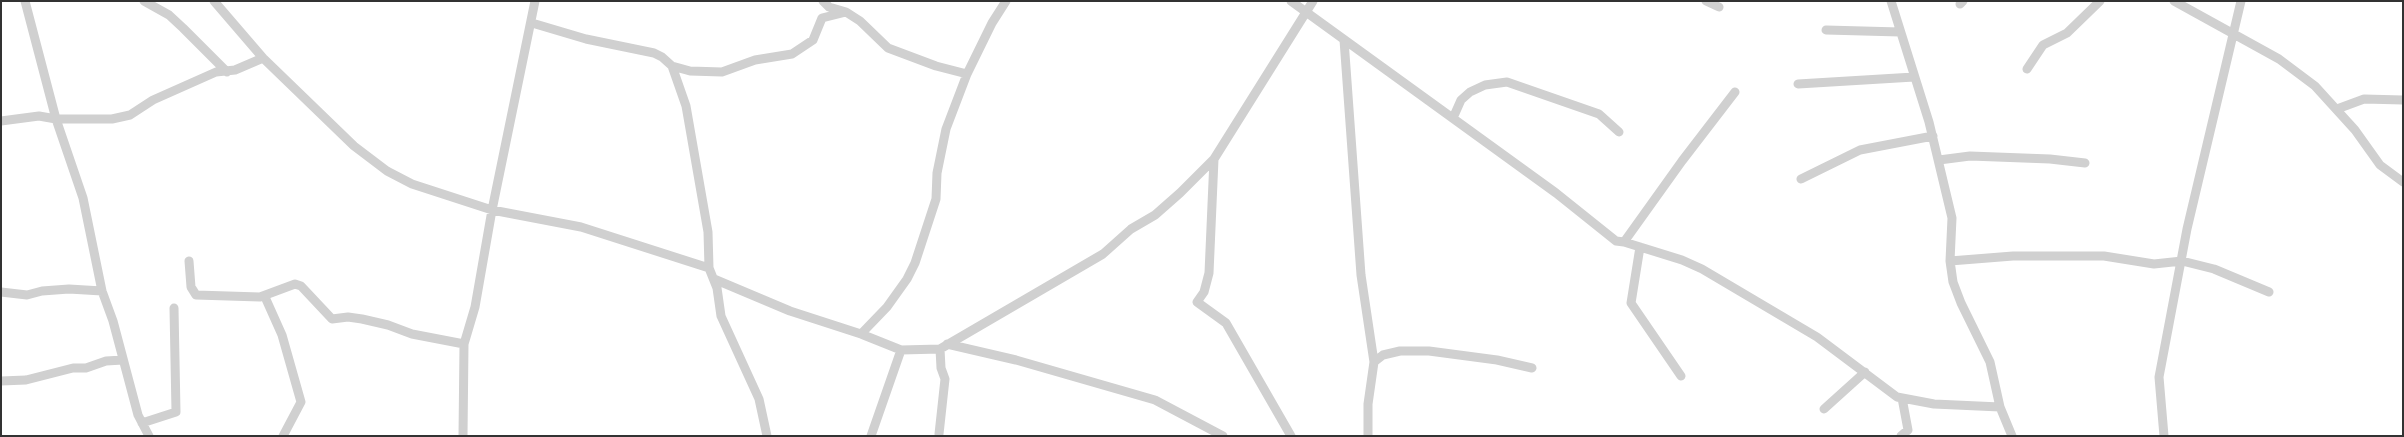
<!DOCTYPE html>
<style>
body{margin:0}
#map{position:relative;width:2404px;height:437px;overflow:hidden;background:#fff;font-family:Karla,sans-serif}
canvas{display:block}
.frame{position:absolute;inset:0;border:2px solid #333;pointer-events:none}
</style>
<div id="map">
<canvas width="2404" height="437"></canvas>
<div class="frame"></div>
</div>
<script>
const ctx = document.querySelector('canvas').getContext('2d');
ctx.lineJoin = 'round';
const toPath = rows => new Path2D(rows.map(r => 'M' + r).join(''));
function trace(path, color, width, dash) { ctx.strokeStyle = color; ctx.lineWidth = width; ctx.lineCap = dash ? 'butt' : 'round'; ctx.setLineDash(dash || []); ctx.stroke(path); }
trace(toPath([
 [25,1,56,119,83,198,102,291,113,321,138,415,149,436],
 [144,1,169,15,183,28,227,72],
 [214,1,263,58,354,146,387,171,412,184,492,210,581,227,709,268],
 [823,1,829,7,846,12,860,21,888,48,936,66,967,74],
 [1291,1,1556,193,1616,241,1624,242,1682,161,1735,92],
 [1706,1,1719,7],
 [1891,1,1929,122,1952,218,1950,261,1953,282,1961,303,1990,362,2000,407,2012,436],
 [2174,1,2279,59,2315,86,2355,130,2380,165,2403,182],
 [1960,4,1963,1],
 [532,23,586,39,654,53,662,57,672,66,686,106,708,232,709,268,717,288,721,316,759,399,767,436],
 [1826,30,1900,32],
 [1344,40,1361,275,1374,362,1368,404,1368,436],
 [672,66,690,71,722,72,755,60,792,54,813,40,822,18,846,12],
 [2027,69,2043,45,2067,33,2100,1],
 [1798,84,1914,77],
 [2337,109,2364,99,2403,100],
 [1453,118,1461,100,1470,92,1485,85,1507,82,1599,114,1619,132],
 [1,121,39,116,56,119,112,119,130,115,153,100,216,72,235,70,263,58],
 [1214,159,1209,273,1204,292,1197,302,1226,323,1291,436],
 [1939,160,1970,156,2050,159,2085,163],
 [1801,179,1860,150,1933,136],
 [1624,242,1682,260,1702,269,1817,337,1897,397,1934,404,2000,407],
 [1640,247,1631,303,1681,376],
 [189,261,191,287,196,295,260,297,295,284,301,286,332,319,348,317,362,319,388,325,412,334,464,344],
 [1950,261,2013,256,2104,256,2154,264,2182,261,2214,269,2269,292],
 [714,279,790,311,861,334,901,350,940,349,1103,254,1131,229,1155,215,1180,193,1214,159,1313,1],
 [1,292,27,295,42,291,69,289,102,291],
 [265,297,282,335,301,402,283,436],
 [861,334,887,307,907,279,915,263,936,199,937,173,946,129,967,74,992,23,1006,1],
 [947,344,1016,360,1155,400,1223,436],
 [1374,362,1383,355,1400,351,1429,351,1497,360,1532,368],
 [1,381,26,380,73,368,86,368,106,361,123,360],
 [1824,409,1865,372],
 [142,423,176,412,174,308],
 [939,434,945,379,941,368,940,349],
 [463,436,464,344,475,307,492,210,535,1],
 [871,436,901,350],
 [1901,436,1908,430,1902,398],
 [2164,436,2159,377,2187,229,2241,1]
]), '#d0d0d0', 9);
</script>
